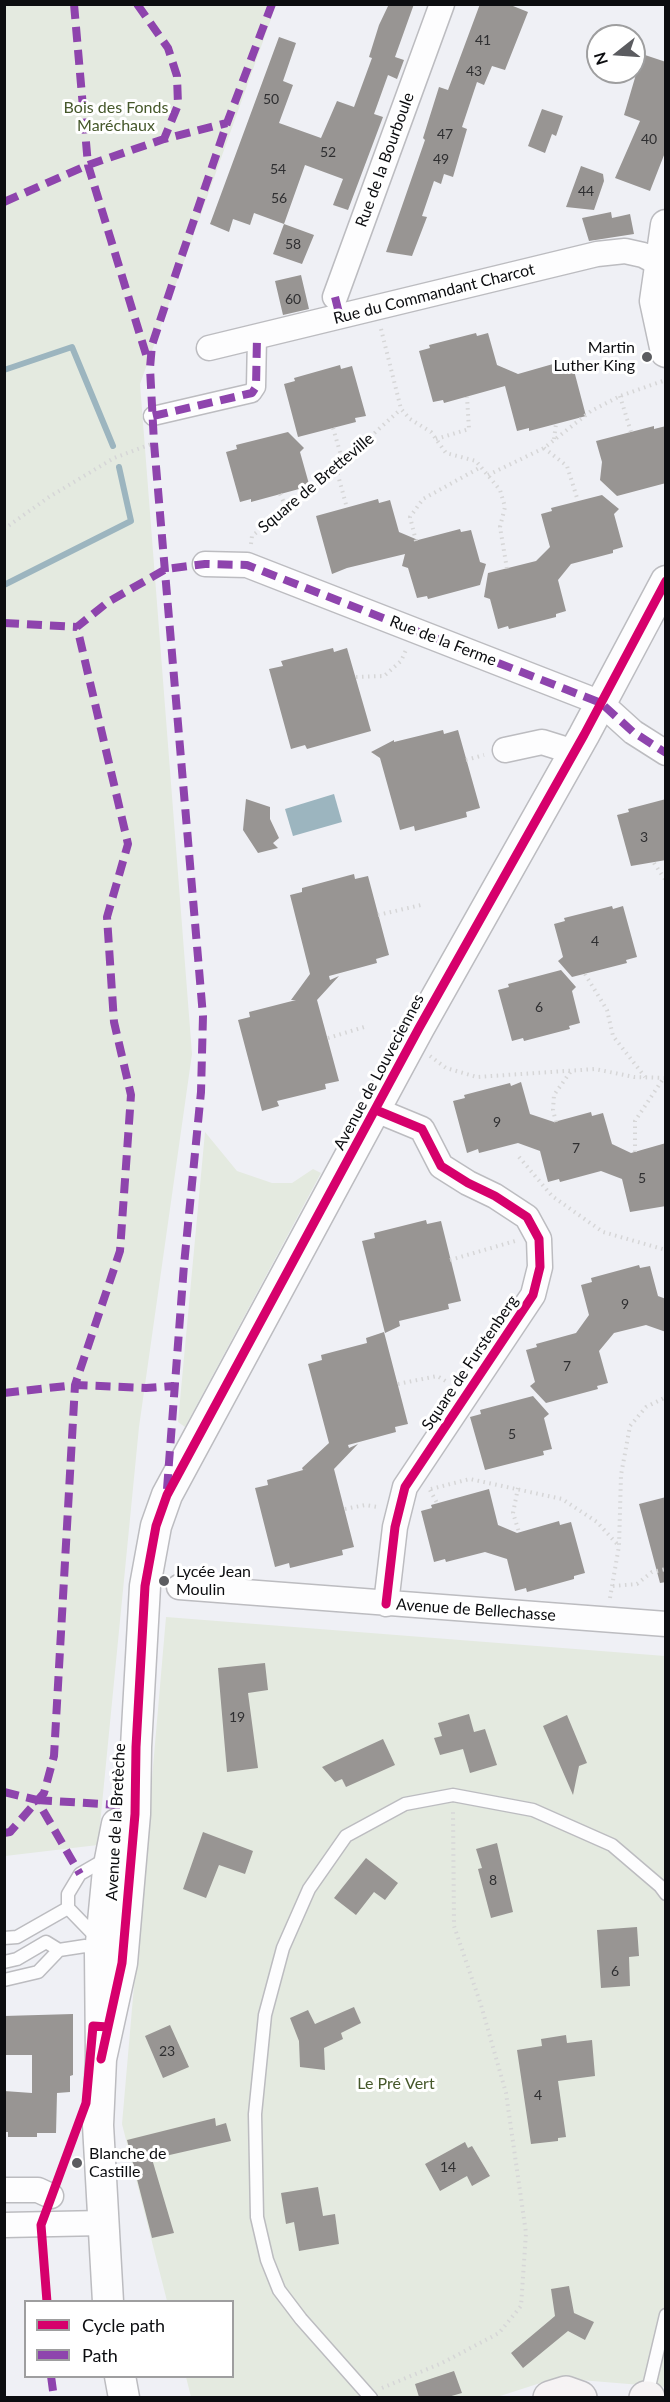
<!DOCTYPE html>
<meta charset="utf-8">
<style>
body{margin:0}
#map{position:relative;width:670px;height:2402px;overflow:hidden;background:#eff0f5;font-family:Lato,sans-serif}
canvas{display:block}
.frame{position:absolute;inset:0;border:6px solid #0c0d10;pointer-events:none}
.legend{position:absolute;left:24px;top:2300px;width:210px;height:78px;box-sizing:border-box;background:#fff;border:2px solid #9e9e9f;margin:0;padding:8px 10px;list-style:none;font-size:18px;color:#0c0d10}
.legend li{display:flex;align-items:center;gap:12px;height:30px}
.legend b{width:30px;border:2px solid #9e9e9f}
.north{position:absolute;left:586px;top:24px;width:60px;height:60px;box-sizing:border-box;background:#fff;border:2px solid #9e9e9f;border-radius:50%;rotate:253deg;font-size:16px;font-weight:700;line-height:24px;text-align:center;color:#0c0d10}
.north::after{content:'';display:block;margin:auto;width:21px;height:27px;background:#5b5c60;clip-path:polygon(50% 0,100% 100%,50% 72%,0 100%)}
</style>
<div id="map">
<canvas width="670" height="2402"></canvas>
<div class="frame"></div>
<ul class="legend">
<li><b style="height:8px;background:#d6006c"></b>Cycle path</li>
<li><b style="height:8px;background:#8e44ad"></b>Path</li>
</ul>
<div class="north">N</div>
</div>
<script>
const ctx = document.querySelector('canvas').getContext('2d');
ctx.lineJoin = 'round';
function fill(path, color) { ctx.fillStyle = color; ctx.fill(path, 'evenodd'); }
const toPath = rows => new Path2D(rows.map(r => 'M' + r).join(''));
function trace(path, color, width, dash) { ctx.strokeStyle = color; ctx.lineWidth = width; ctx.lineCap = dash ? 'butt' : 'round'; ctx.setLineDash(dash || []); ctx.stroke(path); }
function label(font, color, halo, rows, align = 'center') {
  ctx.font = font + ' Lato,sans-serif'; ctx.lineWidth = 6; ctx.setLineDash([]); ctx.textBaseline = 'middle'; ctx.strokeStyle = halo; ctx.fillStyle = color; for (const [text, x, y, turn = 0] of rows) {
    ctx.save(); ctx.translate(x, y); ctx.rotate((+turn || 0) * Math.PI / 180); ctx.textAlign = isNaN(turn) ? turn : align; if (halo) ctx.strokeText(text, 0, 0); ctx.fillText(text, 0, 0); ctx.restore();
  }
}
fill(toPath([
 [4,5,276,5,140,384,192,1054,139,1427,98,1845,5,1856],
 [205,1132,237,1171,272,1183,292,1183,313,1169,321,1173,185,1427,178,1422],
 [166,1617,665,1656,665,2387,556,2378,497,2397,191,2397,186,2377,232,2376,232,2302,167,2301,122,2124]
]), '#e4eae0');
fill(toPath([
 [334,794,342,822,293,836,285,809]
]), '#9cb5bf');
trace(toPath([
 [4,370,72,347,113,446],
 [4,585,131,521,119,467]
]), '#9cb5bf', 6);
fill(toPath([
 [389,4,414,4,395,57,404,60,397,79,388,75,374,114,383,117,348,210,333,205,343,179,305,165,284,224,254,213,250,225,233,219,229,232,210,224,279,37,296,43,283,81,293,85,279,123,321,138,337,101,354,107,372,58,369,57,379,25],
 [480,4,508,4,528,12,505,70,492,66,484,85,477,82,462,127,467,129,453,177,444,174,441,184,434,181,422,216,427,217,412,256,386,252,425,140,423,138,439,87,448,90],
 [642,54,666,62,666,150,650,191,615,178,640,121,624,115],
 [542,109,563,116,556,136,552,134,545,153,528,146],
 [581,166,603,174,604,181,594,210,566,207],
 [611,212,612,218,630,214,634,234,589,241,582,218],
 [284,224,314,235,302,264,273,254],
 [301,275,309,309,283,315,275,281],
 [476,333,477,336,488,333,497,365,518,374,560,362,561,366,572,363,586,416,529,431,529,428,517,431,505,386,444,403,443,400,433,402,419,351,430,348,429,345],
 [340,365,341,369,352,366,366,416,355,418,356,422,298,437,284,384,295,381,294,378],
 [654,426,654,429,666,426,666,483,617,496,600,480,602,462,596,441],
 [288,432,304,448,300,452,309,484,299,486,299,489,251,502,251,499,240,502,226,452,237,449,236,445],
 [602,495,619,509,614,514,623,547,613,550,613,553,571,564,558,580,566,611,556,614,556,617,509,629,508,626,498,629,490,599,484,597,488,573,536,561,550,547,541,514,552,511,551,508],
 [378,499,379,503,390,500,399,532,418,540,460,529,461,532,471,530,480,562,486,564,480,585,428,599,427,596,417,598,408,568,402,566,405,554,347,568,332,574,316,516],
 [333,648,334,652,347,648,371,731,307,749,305,745,291,749,269,669,283,666,281,661],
 [443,730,444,734,458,730,480,808,466,812,467,817,415,831,414,826,400,830,380,758,371,752,394,740,394,742],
 [246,799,270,807,270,819,279,838,273,843,278,848,258,853,243,830],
 [666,799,666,860,631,866,617,815,629,812,628,809],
 [354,874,355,879,368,876,389,955,376,959,377,963,329,976,330,980,339,976,317,1000,339,1081,325,1084,326,1089,277,1101,279,1106,262,1111,238,1020,250,1017,249,1012,296,1000,291,1000,310,974,290,895,302,892,302,888],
 [612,906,613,909,623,906,637,957,626,960,627,963,572,977,558,961,563,957,554,924,565,921,564,918],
 [561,970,576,987,572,991,580,1023,569,1026,570,1029,524,1041,523,1038,512,1041,498,990,509,987,508,984],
 [521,1082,530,1114,554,1122,591,1112,592,1116,603,1113,612,1144,631,1153,666,1143,666,1206,630,1212,622,1179,601,1171,560,1182,559,1179,548,1182,540,1151,518,1143,479,1153,478,1149,467,1153,453,1101,465,1098,464,1095,510,1083,511,1086],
 [426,1220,427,1224,441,1221,461,1301,448,1304,449,1309,399,1321,400,1326,385,1333,362,1241,375,1238,374,1233],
 [639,1265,640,1268,650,1266,658,1296,666,1299,666,1332,646,1325,614,1333,599,1351,608,1383,597,1386,598,1389,546,1403,530,1386,535,1382,526,1350,537,1347,536,1344,576,1333,589,1315,581,1285,592,1282,591,1278],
 [384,1332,408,1424,395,1427,396,1432,348,1445,349,1448,358,1444,334,1469,354,1547,342,1550,343,1555,290,1568,289,1563,275,1567,255,1488,268,1485,267,1480,314,1467,303,1470,302,1468,329,1443,308,1364,322,1360,321,1355,367,1343,366,1338],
 [533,1396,549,1414,544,1418,552,1449,543,1451,544,1455,485,1470,470,1417,481,1414,480,1410],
 [489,1489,498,1525,517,1533,559,1521,560,1525,571,1522,585,1573,574,1576,574,1579,527,1592,526,1588,515,1591,507,1559,485,1552,446,1562,445,1559,434,1562,421,1511,432,1508,431,1505],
 [666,1497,666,1582,660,1583,639,1504],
 [265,1663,268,1690,248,1693,258,1768,227,1772,218,1668],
 [469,1714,474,1732,485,1729,497,1765,470,1773,463,1749,440,1755,434,1738,442,1736,438,1723],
 [567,1715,587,1763,579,1766,573,1795,543,1726],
 [383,1739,395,1765,346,1787,342,1779,335,1782,322,1767],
 [203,1832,253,1851,245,1874,219,1865,206,1898,183,1889],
 [497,1843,513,1912,491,1918,478,1869,482,1868,476,1849],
 [366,1858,398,1883,385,1900,374,1892,356,1915,334,1898],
 [637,1927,639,1956,629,1957,630,1986,601,1988,597,1930],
 [354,2007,361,2023,341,2033,343,2039,324,2048,325,2070,300,2067,299,2041,290,2018,308,2010,315,2024],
 [73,2014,73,2075,70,2076,70,2092,57,2093,56,2133,37,2133,37,2137,8,2137,8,2132,4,2132,4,2091,32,2093,32,2055,4,2055,4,2016],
 [170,2025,189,2067,163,2078,145,2036],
 [566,2035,567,2043,592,2040,595,2076,558,2081,566,2137,558,2138,558,2141,531,2144,517,2050,542,2046,541,2039],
 [215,2118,216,2126,226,2123,231,2141,152,2159,174,2233,152,2238,127,2140],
 [465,2142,468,2148,472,2146,490,2176,472,2186,467,2176,440,2191,425,2164],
 [318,2187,323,2216,335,2214,339,2244,299,2251,294,2222,286,2224,281,2193],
 [569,2286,574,2313,594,2322,585,2340,568,2331,523,2368,511,2353,555,2316,551,2289],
 [454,2371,462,2393,448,2397,419,2397,415,2384]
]), '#989593');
const service = toPath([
 [4,1938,17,1937,68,1908],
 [99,1940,68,1908,68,1894,80,1874,106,1859],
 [4,1962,17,1959,46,1942,59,1950,85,1946,99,1953],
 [4,1980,38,1972,59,1950],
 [647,2395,666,2315],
 [371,2398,301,2319,279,2290,267,2260,257,2217,255,2114,265,2015,283,1948,309,1889,346,1836,405,1804,453,1795,533,1810,612,1845,660,1886,666,1894]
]);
const pedestrian = toPath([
 [153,416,252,393,256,387,257,337]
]);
const minor = toPath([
 [335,297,442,4],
 [209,348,597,254,625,251,643,255,658,263],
 [205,564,247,565,601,703,633,732,666,753],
 [505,750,542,742,574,752],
 [376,1110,422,1129,441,1166,468,1183,495,1196,527,1217,539,1239,540,1267,533,1295,405,1487,395,1527,386,1604],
 [179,1587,666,1624],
 [4,2190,38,2190,51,2196],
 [4,2225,103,2223]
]);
const tertiary = toPath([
 [666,225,655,301,666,352],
 [101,2059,122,1963,135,1814,136,1747,145,1586,156,1526,167,1495,419,1028,584,735,666,581],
 [108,2302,98,2125,101,2059,100,1953,108,1870,117,1824],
 [120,2376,124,2398]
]);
const secondary = toPath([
 [550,2398,566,2393,580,2398],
 [646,2398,648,2398]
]);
trace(service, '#bcbcc0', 15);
trace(pedestrian, '#bcbcc0', 21);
trace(minor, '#bcbcc0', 27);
trace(tertiary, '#bcbcc0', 33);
trace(secondary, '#bcbcc0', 36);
trace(toPath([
 [381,329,401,409,410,419,431,432,446,453,476,461,500,490,505,507,500,527,507,569],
 [620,396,631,432],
 [333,428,343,462],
 [436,439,469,429,467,397],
 [554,439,556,424],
 [544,448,567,466,578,501],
 [336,468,347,508],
 [488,475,544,448,591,411,620,396,666,380],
 [280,494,287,509],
 [4,529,49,497,114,458,154,443],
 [416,541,410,517,423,499,481,467],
 [251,544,252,536,336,468,401,409],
 [356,677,384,676,401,661,406,650],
 [466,760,484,755],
 [654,863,666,881],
 [378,915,421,905],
 [585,974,607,1010,613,1036,645,1077],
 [328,1038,364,1027],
 [430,1056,446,1068,477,1077,595,1069,634,1077,666,1078],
 [556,1122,553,1110,554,1095,571,1071],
 [635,1152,635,1121,663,1079],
 [519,1157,552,1196,603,1232,666,1250],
 [450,1260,515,1241],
 [398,1384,437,1376,449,1383],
 [518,1488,513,1513,519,1532],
 [431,1489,470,1479,562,1499,597,1522,618,1545],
 [430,1490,437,1503],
 [345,1509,365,1505,378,1507],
 [613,1586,637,1584,652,1572,666,1569],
 [610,1598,619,1546,621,1475,630,1426,646,1407,666,1397],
 [382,2388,442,2363,499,2333,521,2306,526,2233,506,2093,481,2005,454,1926,453,1809]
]), '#d6d6d7', 4, [1.5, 4.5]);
trace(service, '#fdfdfe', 12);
trace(pedestrian, '#fdfdfe', 18);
trace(minor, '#fdfdfe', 24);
trace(tertiary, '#fdfdfe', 30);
trace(secondary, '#f6f3f4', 33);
trace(toPath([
 [74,4,88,165,148,361],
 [137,4,168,48,177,76,178,105,164,139],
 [4,202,88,165,164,139,227,123],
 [335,297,340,317],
 [153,416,252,393,256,387,257,337],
 [4,623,77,627],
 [4,1393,75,1385,146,1388,174,1386],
 [167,1489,184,1265,201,1092,203,1016,154,443,150,368,152,345,179,264,227,123,272,4],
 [4,1792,37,1800,80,1874],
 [37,1800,120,1805],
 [4,1833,10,1832,44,1793,54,1756,75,1385,120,1251,131,1095,114,1022,107,917,128,844,77,627,108,602,166,569,205,564,247,565,601,703,633,732,666,753],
 [51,2376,54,2398]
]), '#8e44ad', 8, [15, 8]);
trace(toPath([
 [376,1110,422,1129,441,1166,468,1183,495,1196,527,1217,539,1239,540,1267,533,1295,405,1487,395,1527,386,1604],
 [101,2059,122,1963,135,1814,136,1747,145,1586,156,1526,167,1495,419,1028,584,735,666,581],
 [47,2302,41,2225,86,2103,93,2026,108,2027]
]), '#d6006c', 9);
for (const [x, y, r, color] of [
 [647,357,6,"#5b5c60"],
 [164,1581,6,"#5b5c60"],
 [77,2163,6,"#5b5c60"]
]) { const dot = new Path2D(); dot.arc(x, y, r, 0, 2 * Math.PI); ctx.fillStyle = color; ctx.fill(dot); trace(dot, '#fff', 2); }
label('14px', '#2f2f31', null, [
 ["41",483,40],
 ["43",474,71],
 ["50",271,99],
 ["47",445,134],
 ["40",649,139],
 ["52",328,152],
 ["49",441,159],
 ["54",278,169],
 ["44",586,191],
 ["56",279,198],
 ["58",293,244],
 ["60",293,299],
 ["3",644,837],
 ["4",595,941],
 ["6",539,1007],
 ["9",497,1122],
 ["7",576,1148],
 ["5",642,1178],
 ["9",625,1304],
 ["7",567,1366],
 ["5",512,1434],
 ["19",237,1717],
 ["8",493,1880],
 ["6",615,1971],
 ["23",167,2051],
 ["4",538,2095],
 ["14",448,2167]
]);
label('16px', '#46582b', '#fff', [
 ["Bois des Fonds",116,108],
 ["Maréchaux",116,126],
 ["Le Pré Vert",396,2084]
]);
label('16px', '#0c0d10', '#fff', [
 ["Rue de la Bourboule",385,160,-70],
 ["Rue du Commandant Charcot",434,294,-14],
 ["Square de Bretteville",316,483,-40],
 ["Rue de la Ferme",443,641,21],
 ["Avenue de Louveciennes",379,1072,-62],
 ["Square de Furstenberg",470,1363,-56],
 ["Avenue de Bellechasse",476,1610,4],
 ["Avenue de la Bretèche",116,1822,-87]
]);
label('16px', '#0c0d10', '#fff', [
 ["Martin",635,348,"right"],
 ["Luther King",635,366,"right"],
 ["Lycée Jean",176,1572],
 ["Moulin",176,1590],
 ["Blanche de",89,2154],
 ["Castille",89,2172]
], 'left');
</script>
